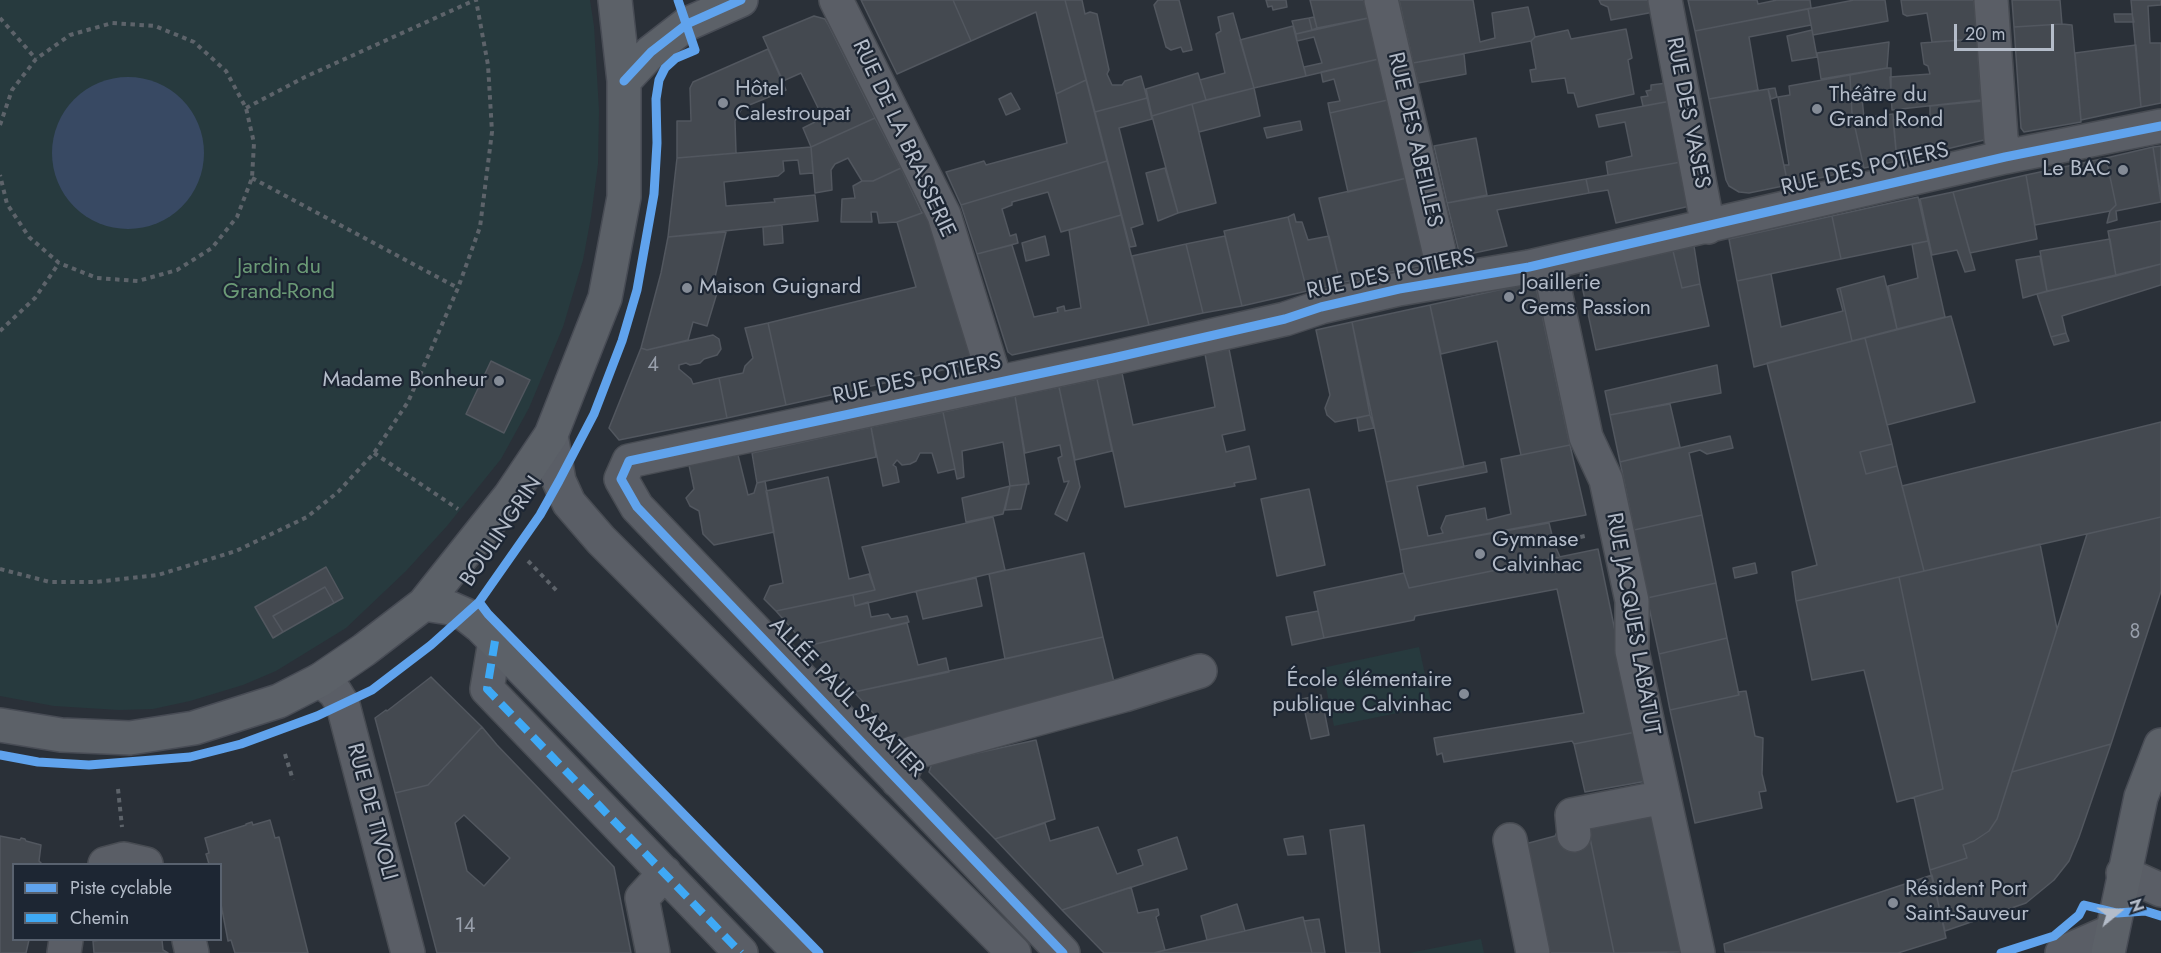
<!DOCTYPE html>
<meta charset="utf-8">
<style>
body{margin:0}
#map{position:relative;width:2161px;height:953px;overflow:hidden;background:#2a3038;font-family:Jost,sans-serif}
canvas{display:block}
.legend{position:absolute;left:12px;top:863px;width:210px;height:78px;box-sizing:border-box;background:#1d2633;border:2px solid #59626f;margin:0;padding:8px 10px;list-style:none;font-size:18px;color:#b4bcc9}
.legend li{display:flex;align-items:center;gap:12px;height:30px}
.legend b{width:30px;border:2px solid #59626f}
.north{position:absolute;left:2089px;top:881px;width:60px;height:60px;-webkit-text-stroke:4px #1d2633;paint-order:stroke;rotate:72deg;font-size:16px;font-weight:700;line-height:24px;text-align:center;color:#b4bcc9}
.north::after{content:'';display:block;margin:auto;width:21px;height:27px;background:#b4bcc9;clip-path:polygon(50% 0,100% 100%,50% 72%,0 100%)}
.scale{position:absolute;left:1954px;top:24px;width:100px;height:27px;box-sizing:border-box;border:3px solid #b4bcc9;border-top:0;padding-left:8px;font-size:18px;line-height:21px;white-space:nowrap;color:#b4bcc9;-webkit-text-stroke:4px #1d2633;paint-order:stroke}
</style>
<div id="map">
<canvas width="2161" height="953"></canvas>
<ul class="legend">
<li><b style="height:8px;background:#60a3ed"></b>Piste cyclable</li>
<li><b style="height:8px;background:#3fa9f5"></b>Chemin</li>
</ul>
<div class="north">N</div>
<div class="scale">20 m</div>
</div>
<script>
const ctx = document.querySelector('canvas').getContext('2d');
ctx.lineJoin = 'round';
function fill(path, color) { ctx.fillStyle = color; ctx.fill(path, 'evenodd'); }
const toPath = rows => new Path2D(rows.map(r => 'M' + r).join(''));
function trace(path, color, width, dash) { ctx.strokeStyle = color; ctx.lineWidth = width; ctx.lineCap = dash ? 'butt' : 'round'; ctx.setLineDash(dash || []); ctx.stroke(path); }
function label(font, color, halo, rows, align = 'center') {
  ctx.font = font + ' Jost,sans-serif'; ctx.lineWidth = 4.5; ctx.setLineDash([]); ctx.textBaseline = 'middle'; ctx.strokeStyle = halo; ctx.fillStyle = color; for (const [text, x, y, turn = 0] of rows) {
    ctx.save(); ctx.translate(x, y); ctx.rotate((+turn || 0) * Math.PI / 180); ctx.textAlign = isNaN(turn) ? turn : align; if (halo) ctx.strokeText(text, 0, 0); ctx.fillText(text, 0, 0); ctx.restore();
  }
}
fill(toPath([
 [0,0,590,0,594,26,599,110,598,164,591,217,583,260,563,327,529,408,501,459,447,526,406,571,346,628,276,671,243,685,190,701,153,709,119,710,54,706,0,696],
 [1419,647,1432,706,1334,726,1322,668],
 [1481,939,1484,953,1409,953]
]), '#273a3e');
fill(toPath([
 '52 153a76 76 0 1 1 152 0a76 76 0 1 1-152 0Z'
]), '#384963');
const building = toPath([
 [861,0,953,0,971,41,897,74,861,0],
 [953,0,1065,0,1086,80,1056,94,1036,12,971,41,953,0],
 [1065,0,1082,0,1085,14,1090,12,1097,14,1109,70,1107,74,1112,85,1122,85,1125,81,1141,76,1147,98,1095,112,1065,0],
 [1158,0,1179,0,1192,50,1183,52,1181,47,1171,50,1166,47,1154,5,1158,0],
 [1266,0,1286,0,1287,7,1273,10,1272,6,1268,7,1266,0],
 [1310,0,1369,0,1373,17,1317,28,1310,0],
 [1399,0,1473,0,1480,42,1495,38,1492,13,1528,7,1535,37,1531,41,1413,63,1399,0],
 [1599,0,1651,0,1654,12,1611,20,1608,7,1601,4,1599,0],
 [1688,0,1757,0,1758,4,1777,0,1810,0,1811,8,1695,31,1688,0],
 [1854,0,1885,0,1888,21,1813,35,1808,9,1854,0],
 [1901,0,1974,0,1977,39,1932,42,1927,13,1907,16,1903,14,1901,0],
 [2012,0,2060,0,2062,24,2014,27,2012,0],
 [2131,0,2161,0,2161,5,2148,6,2150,43,2161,43,2161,103,2141,107,2131,0],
 [1808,9,1811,25,1749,37,1758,90,1709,99,1695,31,1808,9],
 [1233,13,1254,88,1206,100,1200,80,1225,73,1216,34,1221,31,1218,17,1233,13],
 [2114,14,2132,14,2134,22,2115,22,2114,14],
 [814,16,825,19,828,24,875,118,811,147,803,128,823,118,801,73,783,81,763,37,814,16],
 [1314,17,1317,28,1312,30,1309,18,1314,17],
 [1373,17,1383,58,1306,76,1304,67,1322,63,1314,37,1297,41,1296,34,1373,17],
 [1309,18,1312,30,1296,34,1292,21,1309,18],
 [2062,24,2072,25,2081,122,2024,132,2021,128,2014,27,2062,24],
 [1293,26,1306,76,1254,88,1240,40,1293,26],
 [1626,29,1632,58,1628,60,1634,94,1578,107,1574,93,1568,93,1565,78,1532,82,1530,70,1536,69,1531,41,1535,37,1568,30,1571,39,1626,29],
 [1812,30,1817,57,1792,61,1787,36,1812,30],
 [1977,39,1981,100,1892,110,1890,77,1930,74,1928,66,1924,64,1921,43,1977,39],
 [1889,42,1887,68,1821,79,1817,53,1889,42],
 [2136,45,2141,107,2081,120,2075,53,2136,45],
 [768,49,786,90,742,108,735,121,736,153,677,158,677,121,691,121,690,88,693,82,768,49],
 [1464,54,1466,74,1418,83,1413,63,1464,54],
 [1383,58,1392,99,1330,113,1328,103,1340,101,1334,79,1323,82,1321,72,1383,58],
 [1887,68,1891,68,1891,94,1862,98,1864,118,1893,114,1897,161,1864,168,1852,114,1850,75,1887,68],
 [1198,73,1206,100,1152,116,1146,89,1198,73],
 [1850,75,1852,114,1864,168,1788,185,1784,165,1789,165,1778,97,1790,95,1789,86,1850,75],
 [1086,80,1107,161,961,205,946,172,984,161,986,165,1067,143,1056,94,1086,80],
 [1667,83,1671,101,1643,106,1641,97,1648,96,1646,91,1651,90,1651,85,1667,83],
 [1254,88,1260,116,1199,132,1192,104,1254,88],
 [1775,88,1777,97,1771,99,1768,89,1775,88],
 [1768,89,1788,185,1749,193,1739,192,1729,186,1726,180,1709,99,1768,89],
 [1011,93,1020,109,1006,115,999,99,1011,93],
 [1147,98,1152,119,1119,128,1143,224,1131,228,1136,246,1130,247,1095,112,1147,98],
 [1392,99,1411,177,1348,192,1330,113,1392,99],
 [1671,101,1681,162,1608,175,1606,162,1632,156,1625,122,1599,127,1596,115,1671,101],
 [1983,101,1984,140,1897,161,1893,120,1920,117,1920,121,1930,120,1930,106,1983,101],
 [1192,104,1216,203,1178,213,1152,116,1192,104],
 [875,118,901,168,873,181,862,181,848,158,835,164,831,170,832,190,815,193,811,147,875,118],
 [1300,121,1302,130,1267,138,1264,128,1300,121],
 [1476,138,1487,195,1447,203,1434,146,1476,138],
 [2161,146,2161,196,2153,147,2161,146],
 [811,147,813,173,800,174,798,160,783,161,784,171,778,176,724,182,726,206,775,202,774,199,815,195,818,221,668,237,677,158,811,147],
 [2153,147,2161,202,2116,211,2117,220,2107,223,2110,211,2116,205,2106,158,2153,147],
 [2106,158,2116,205,2110,211,2035,225,2026,175,2106,158],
 [1107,161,1121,215,1061,232,1048,192,1012,202,1012,205,1002,209,1010,236,1016,234,1018,243,977,254,961,205,1107,161],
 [1681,162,1690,206,1616,223,1608,190,1589,193,1586,179,1681,162],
 [901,168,922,213,897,222,879,223,877,212,871,212,872,222,841,222,842,199,855,198,853,186,862,181,873,181,901,168],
 [1165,168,1178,213,1158,221,1146,173,1165,168],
 [2026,175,2037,239,1970,253,1953,192,2026,175],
 [1411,177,1428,264,1340,283,1319,198,1411,177],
 [1586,179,1589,193,1497,210,1507,246,1460,256,1447,203,1586,179],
 [1953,192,1975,270,1965,272,1957,250,1932,255,1920,199,1953,192],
 [1918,197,1928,241,1841,259,1832,216,1918,197],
 [930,210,974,363,786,405,768,323,916,287,897,222,930,210],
 [1294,214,1296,222,1302,222,1308,240,1329,236,1340,283,1307,291,1288,217,1294,214],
 [1121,215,1149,325,1012,355,1008,352,977,254,1012,245,1034,317,1058,312,1057,308,1064,306,1065,311,1081,308,1069,230,1121,215],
 [1832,216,1841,259,1737,281,1729,239,1832,216],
 [1288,217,1307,291,1242,306,1224,231,1288,217],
 [2161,221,2161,264,2116,276,2108,231,2161,221],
 [782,225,783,243,764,245,763,227,782,225],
 [726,232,714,281,720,283,707,326,693,322,688,340,647,350,641,348,661,273,668,237,726,232],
 [1045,236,1049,255,1026,261,1022,243,1045,236],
 [1225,236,1242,306,1203,313,1186,244,1225,236],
 [2110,239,2116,276,2047,291,2040,251,2110,239],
 [1928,241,1945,317,1897,329,1888,286,1918,278,1912,244,1928,241],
 [1186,244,1203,313,1149,325,1132,256,1186,244],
 [1694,246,1700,284,1682,288,1673,251,1694,246],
 [1673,251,1682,288,1700,284,1709,326,1596,350,1580,277,1581,272,1673,251],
 [2040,256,2047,291,2023,298,2016,260,2040,256],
 [2161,264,2161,285,2062,316,2066,333,2051,337,2037,294,2161,264],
 [1771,274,1781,327,1843,311,1837,289,1840,288,1852,341,1754,367,1737,281,1771,274],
 [1884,276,1897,329,1852,341,1840,288,1884,276],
 [1535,282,1570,445,1521,455,1497,341,1441,354,1430,305,1535,282],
 [1430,305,1464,467,1386,482,1352,322,1430,305],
 [1951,316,1975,402,1887,425,1865,338,1951,316],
 [1352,322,1370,415,1335,422,1327,415,1325,408,1330,395,1316,330,1352,322],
 [768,323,786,405,727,418,719,378,743,373,745,366,753,358,745,328,768,323],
 [2066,333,2069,341,2054,345,2051,337,2066,333],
 [713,335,719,339,721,349,717,355,704,359,700,363,690,365,686,363,679,365,679,369,691,379,693,384,719,378,727,418,619,440,609,428,641,348,647,350,713,335],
 [1865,338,1892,444,1860,452,1866,474,1897,466,1924,571,1796,601,1792,572,1817,565,1767,363,1865,338],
 [1229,349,1245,430,1222,435,1226,452,1249,446,1256,479,1234,483,1235,486,1125,507,1097,379,1122,373,1133,425,1215,407,1205,354,1229,349],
 [491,361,530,380,504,433,466,414,491,361],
 [1717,365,1721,393,1610,415,1605,391,1717,365],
 [1097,379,1112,451,1075,460,1059,387,1097,379],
 [1059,387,1080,487,1067,521,1055,514,1069,481,1064,482,1058,458,1062,456,1060,445,1025,453,1015,396,1059,387],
 [1015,396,1029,484,1010,486,1003,442,962,451,964,477,957,479,943,412,1015,396],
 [1670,404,1680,447,1620,462,1610,415,1670,404],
 [943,412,955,469,938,473,932,453,920,453,916,461,910,464,902,465,897,460,893,465,896,467,899,482,883,486,871,427,943,412],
 [1370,415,1374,428,1359,431,1357,418,1370,415],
 [2161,422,2161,517,1924,571,1902,486,2161,422],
 [871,427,876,457,757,483,752,453,871,427],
 [1730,436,1733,448,1707,454,1700,450,1689,453,1702,515,1634,530,1620,462,1730,436],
 [1892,444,1897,466,1866,474,1860,452,1892,444],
 [1570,445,1586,515,1400,550,1386,482,1485,462,1487,472,1417,486,1428,536,1443,533,1441,528,1446,516,1485,508,1487,520,1511,514,1501,459,1570,445],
 [738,455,748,495,754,493,757,483,765,481,774,532,714,545,703,534,699,511,690,506,686,498,694,489,689,465,738,455],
 [828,477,849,579,869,574,875,590,776,611,764,599,770,586,783,583,766,491,828,477],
 [1027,484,1021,509,1005,510,1010,486,1027,484],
 [1010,486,1003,514,966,522,962,498,1010,486],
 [1309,489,1325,565,1277,576,1261,499,1309,489],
 [1702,515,1716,583,1647,598,1634,530,1702,515],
 [993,517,1005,570,855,606,853,595,875,590,862,547,993,517],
 [2161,517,2161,591,2111,744,2012,772,2087,534,2161,517],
 [1549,523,1554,543,1560,557,1409,588,1404,573,1400,550,1549,523],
 [2040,544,2057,629,1997,819,1989,831,1974,841,1963,845,1967,858,1930,870,1914,797,1943,789,1899,577,2040,544],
 [1598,549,1636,732,1574,744,1572,741,1444,762,1442,753,1437,755,1434,738,1584,713,1557,589,1415,616,1414,620,1324,638,1314,592,1404,573,1409,588,1598,549],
 [1084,553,1103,637,1005,659,989,574,1084,553],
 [1755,563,1757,573,1735,578,1733,568,1755,563],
 [326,567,343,598,334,603,325,587,273,616,283,632,273,638,255,607,326,567],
 [1899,577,1943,789,1897,802,1864,670,1812,680,1796,601,1899,577],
 [976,578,982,606,923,619,916,591,976,578],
 [1716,583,1727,638,1659,654,1647,598,1716,583],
 [325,587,334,603,283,632,273,616,325,587],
 [853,595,855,606,868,602,871,617,888,614,891,619,907,616,909,622,807,646,776,611,853,595],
 [1318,611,1324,638,1292,645,1286,617,1318,611],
 [907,623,918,665,946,658,949,672,854,692,807,646,907,623],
 [1103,637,1114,682,900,742,854,692,1103,637],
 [1727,638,1739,695,1670,710,1659,654,1727,638],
 [431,677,482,727,428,785,395,793,375,718,386,710,387,711,431,677],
 [1746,691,1755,736,1763,738,1762,774,1766,791,1759,792,1762,808,1695,823,1670,710,1739,695,1738,692,1746,691],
 [1321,695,1329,735,1311,739,1302,699,1321,695],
 [482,727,497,745,614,867,631,953,437,953,395,793,428,785,482,727],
 [464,815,510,858,484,886,467,871,455,823,464,815],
 [1636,732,1647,781,1585,792,1574,744,1636,732],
 [1036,740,1055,819,995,839,929,772,932,763,1036,740],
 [2111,744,2079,837,2069,861,2054,880,2026,903,1945,931,1930,870,1967,858,1963,845,1974,841,1989,831,1997,819,2012,772,2111,744],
 [1651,804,1681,952,1614,953,1586,819,1651,804],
 [1567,810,1586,819,1614,953,1549,953,1525,844,1555,836,1567,810],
 [270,820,275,838,279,837,308,953,235,953,231,940,228,941,220,899,220,864,209,864,206,854,209,853,205,838,246,825,246,824,252,822,253,825,270,820],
 [1045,823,1050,841,1098,827,1117,874,1143,865,1138,850,1177,837,1187,869,1062,910,995,839,1045,823],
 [1364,825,1380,953,1346,953,1330,830,1364,825],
 [0,836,20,840,21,838,25,839,26,841,41,845,39,861,42,864,14,864,14,940,29,940,26,953,0,953,0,836],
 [1303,836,1306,854,1288,855,1284,839,1303,836],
 [1932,875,1946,938,1898,953,1725,952,1724,944,1932,875],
 [1131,887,1138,913,1158,909,1159,915,1156,917,1165,950,1154,953,1104,953,1062,910,1131,887],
 [1237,904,1245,931,1207,940,1201,916,1237,904],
 [1303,917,1312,953,1154,953,1207,940,1303,917],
 [1319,919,1325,953,1312,953,1304,921,1319,919],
 [101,940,162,940,163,950,168,953,94,953,93,941,101,940]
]);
fill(building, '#444950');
trace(building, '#52575f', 1.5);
const minor = toPath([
 [836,0,944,215,996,383],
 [1381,0,1446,281],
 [1665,0,1708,227],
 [1991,0,2001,138,2005,157],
 [1549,263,1586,437,1606,480,1632,601,1632,651,1698,953],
 [551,435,559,481,569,503,601,540,1014,953],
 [495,641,487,689,741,953],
 [320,680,335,692,343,705,408,953],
 [898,781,912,753,1124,695,1200,671],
 [1574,835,1572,815,1664,797],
 [1510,840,1533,953],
 [105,864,124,859,146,864],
 [2123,873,2161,890],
 [189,940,192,953],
 [64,953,66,940],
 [653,953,642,898,665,873],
 [1063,953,637,507,621,479,629,461,1113,358,1285,319,1321,307,1399,289,1529,267,2005,157,2161,126],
 [2062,953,2112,931]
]);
const major = toPath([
 [624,81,651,52,687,24,741,0],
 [424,604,450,608,466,615,480,626,800,953],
 [0,725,61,735,130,738,194,728,279,701,320,680,364,650,424,604,510,496,551,435,605,298,624,197,624,81,615,0],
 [2108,953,2141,797,2161,745]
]);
trace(minor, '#484c53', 36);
trace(major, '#484c55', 36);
trace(toPath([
 [0,18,36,59],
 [246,108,305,77,475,0],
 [0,125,12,90,36,59,70,35,112,23,155,26,194,42,226,71,246,108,254,143,252,178,237,217,212,248,177,270,138,281,97,278,59,263,29,237,7,204,0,175],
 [252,178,458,288],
 [0,331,35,298,59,263],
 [374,453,458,509],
 [1554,543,1585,536],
 [528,561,558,592],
 [0,569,50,582,95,582,158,575,236,551,307,517,338,492,374,453,408,402,458,288,480,227,492,132,488,65,476,0],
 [285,754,293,780],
 [118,789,122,827]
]), '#5d636a', 4, [4.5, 4.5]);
trace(minor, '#5a5e66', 33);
trace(major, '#5c6168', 33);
trace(toPath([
 [495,641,487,689,741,953]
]), '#3fa9f5', 8, [15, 8]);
trace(toPath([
 [624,81,651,52,687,24,741,0],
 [479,602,488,614,819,953],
 [0,755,38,762,89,765,190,757,241,744,317,716,372,690,431,645,479,602,540,515,559,481,594,414,622,341,637,290,654,194,657,143,656,99,659,80,665,68,676,58,695,50,678,0],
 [1063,953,637,507,621,479,629,461,1113,358,1285,319,1321,307,1399,289,1529,267,2005,157,2161,126],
 [2001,953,2054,936,2079,915,2084,905,2117,913,2145,911,2161,916]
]), '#60a3ed', 9);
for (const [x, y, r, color] of [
 [723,103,6,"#848b96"],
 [1817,109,6,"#848b96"],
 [2123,170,6,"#848b96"],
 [687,288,6,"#848b96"],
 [1509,297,6,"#848b96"],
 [499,381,6,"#848b96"],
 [1480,554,6,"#848b96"],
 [1464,694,6,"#848b96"],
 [1893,903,6,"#848b96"]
]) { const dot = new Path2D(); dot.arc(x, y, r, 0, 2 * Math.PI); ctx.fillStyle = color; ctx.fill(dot); trace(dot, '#1d2633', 2); }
label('20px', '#989fab', null, [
 ["4",653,366],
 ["8",2135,633],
 ["14",465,927]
]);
label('22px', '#b4bcc9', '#1d2633', [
 ["Hôtel",735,90],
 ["Calestroupat",735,115],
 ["Théâtre du",1829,96],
 ["Grand Rond",1829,121],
 ["Le BAC",2111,170,"right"],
 ["Joaillerie",1521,284],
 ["Gems Passion",1521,309],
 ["Maison Guignard",699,288],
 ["Madame Bonheur",487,381,"right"],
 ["Gymnase",1492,541],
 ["Calvinhac",1492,566],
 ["École élémentaire",1452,681,"right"],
 ["publique Calvinhac",1452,706,"right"],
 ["Résident Port",1905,890],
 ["Saint-Sauveur",1905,915]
], 'left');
label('22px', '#b4bcc9', '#1d2633', [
 ["RUE DES VASES",1687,113,79],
 ["RUE DE LA BRASSERIE",903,139,65],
 ["RUE DES ABEILLES",1414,140,77],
 ["RUE DES POTIERS",1865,170,-13],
 ["RUE DES POTIERS",1391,275,-12],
 ["RUE DES POTIERS",917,380,-12],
 ["BOULINGRIN",502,532,-56],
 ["RUE JACQUES LABATUT",1632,624,80],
 ["ALLÉE PAUL SABATIER",846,698,46],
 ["RUE DE TIVOLI",371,812,75]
]);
label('22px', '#6b9a76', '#1d2633', [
 ["Jardin du",279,268],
 ["Grand-Rond",279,293]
]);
</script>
